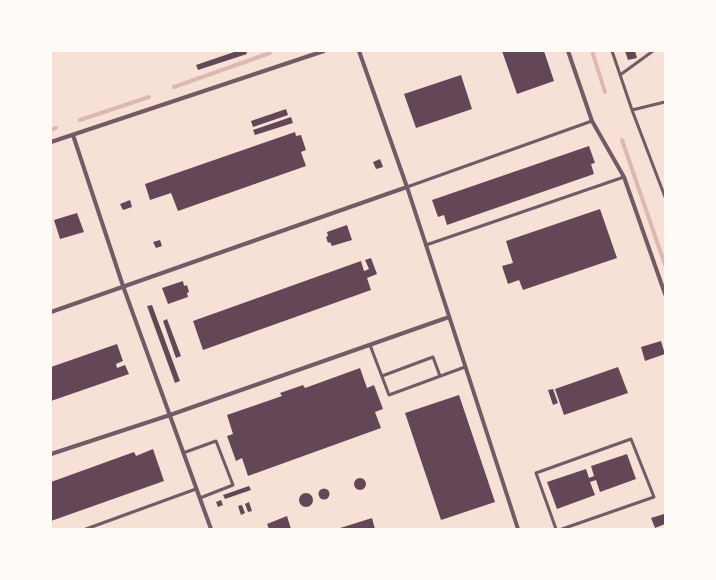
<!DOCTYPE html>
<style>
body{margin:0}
#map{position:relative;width:716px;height:580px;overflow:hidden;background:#f7e1d7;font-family:"Noto Sans",sans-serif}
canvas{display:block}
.frame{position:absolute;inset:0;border:52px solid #fffaf5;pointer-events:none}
</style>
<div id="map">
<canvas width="716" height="580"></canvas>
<div class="frame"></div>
</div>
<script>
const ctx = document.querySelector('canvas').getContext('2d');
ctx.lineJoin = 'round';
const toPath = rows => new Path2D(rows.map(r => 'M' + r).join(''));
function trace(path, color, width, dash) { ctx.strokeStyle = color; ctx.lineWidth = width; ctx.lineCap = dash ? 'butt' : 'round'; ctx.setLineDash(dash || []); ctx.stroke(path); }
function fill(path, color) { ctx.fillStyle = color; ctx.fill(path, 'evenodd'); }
trace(toPath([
 [592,51,605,92],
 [174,87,270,53],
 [80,120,149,97],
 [51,130,56,128],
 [622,140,665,265]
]), '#dcb8b0', 4);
fill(toPath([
 [237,51,246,51,247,54,198,70,196,65],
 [502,51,544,51,554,81,517,94],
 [625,51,635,51,637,58,628,60],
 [461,75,472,109,416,128,404,94],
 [286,109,288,115,253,127,251,121],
 [291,117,293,123,255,135,253,130],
 [295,132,296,136,301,135,306,150,301,152,306,166,178,211,171,193,150,200,145,184],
 [589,146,595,163,591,164,594,174,447,225,444,215,438,217,432,200],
 [380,159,383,167,376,169,373,162],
 [130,200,132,207,123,210,120,204],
 [600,209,617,258,523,290,519,280,508,284,502,266,513,263,506,241],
 [77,213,84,232,60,239,54,220],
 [347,225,352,240,332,246,330,242,328,243,326,237,328,236,327,232],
 [160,240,162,246,156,248,153,242],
 [371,258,377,274,367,278,371,290,203,350,193,321,361,261,364,271,369,269,365,260],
 [183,281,184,286,187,285,189,292,187,293,188,297,168,304,162,288],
 [152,305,180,381,175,383,147,306],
 [167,319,181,356,176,358,163,321],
 [661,341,665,354,645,361,641,347],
 [117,344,123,361,116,364,117,368,125,365,129,374,51,401,51,367],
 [618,367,628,393,564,415,555,389],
 [360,368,367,388,374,385,383,409,375,412,381,428,248,476,242,458,236,461,227,436,233,434,227,415,282,396,280,393,303,385,305,388],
 [553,389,558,403,553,405,548,390],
 [459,395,495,502,441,520,405,413],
 [153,449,164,481,51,521,51,482,134,452,136,456],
 [627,454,636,479,600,492,596,480,590,482,595,495,557,509,547,482,586,469,589,478,594,476,591,466],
 '354 484a6 6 0 1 1 12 0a6 6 0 1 1-12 0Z',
 [249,486,251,490,225,499,223,495],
 '318.5 494a5.5 5.5 0 1 1 11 0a5.5 5.5 0 1 1-11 0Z',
 '299 500a7 7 0 1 1 14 0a7 7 0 1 1-14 0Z',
 [221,500,223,505,218,507,216,502],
 [249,502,252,511,248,512,245,504],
 [242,505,245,513,241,515,238,506],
 [664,514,665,524,655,528,651,518],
 [287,516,291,529,269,529,267,524],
 [372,518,375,529,337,529]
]), '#644757');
trace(toPath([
 [612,51,632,110,665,197],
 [620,75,653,51],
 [632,110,665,102],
 [407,187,592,121],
 [426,245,624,177],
 [370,345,389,395,465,367],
 [382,376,433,357,440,376],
 [183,453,216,441,233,485,200,498],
 [86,529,196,489],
 [556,529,536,473,631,439,654,497,562,529]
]), '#755966', 3);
trace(toPath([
 [359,51,407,187,426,245,518,529],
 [568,51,592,121,624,177,665,294],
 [73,135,123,286,211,529],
 [51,142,324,51],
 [51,312,407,187],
 [51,454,170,415,449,317]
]), '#755966', 4);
</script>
